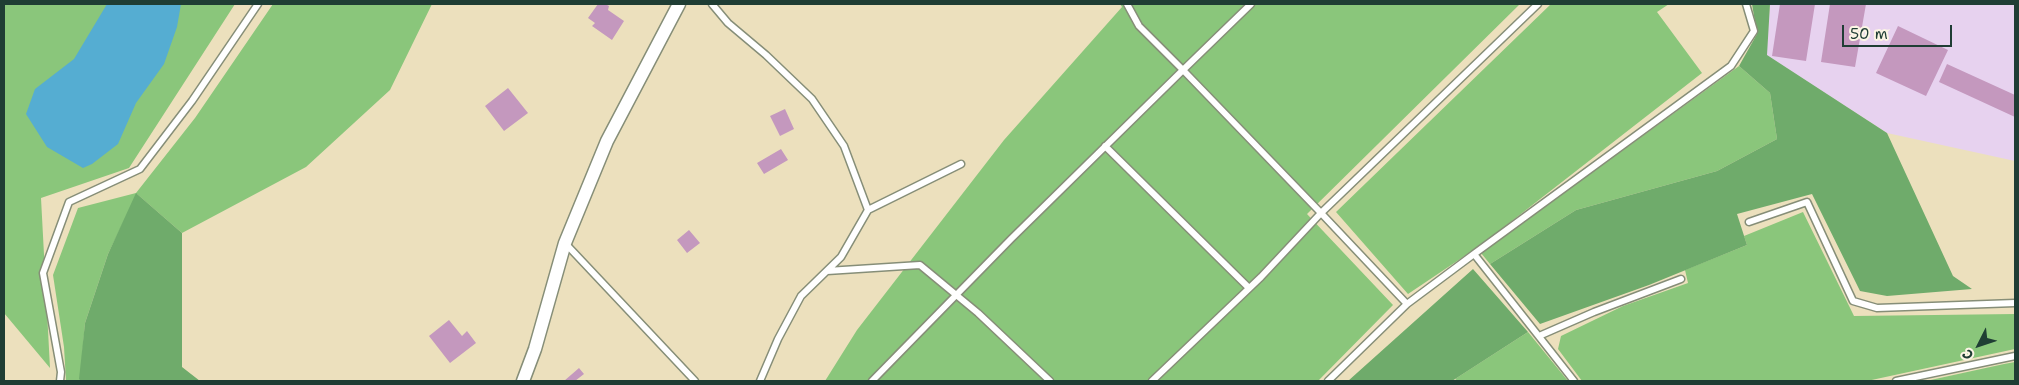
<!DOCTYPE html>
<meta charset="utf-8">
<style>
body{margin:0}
#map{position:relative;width:2019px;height:385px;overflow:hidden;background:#ece0bd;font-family:"Shantell Sans",sans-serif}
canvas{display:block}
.frame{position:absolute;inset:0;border:5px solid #1f3d34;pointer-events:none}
.north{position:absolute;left:1954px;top:320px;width:50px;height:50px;-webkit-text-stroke:4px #fcf5e5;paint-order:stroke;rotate:229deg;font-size:14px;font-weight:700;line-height:20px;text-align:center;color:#1f3d34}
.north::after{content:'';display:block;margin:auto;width:18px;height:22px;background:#1f3d34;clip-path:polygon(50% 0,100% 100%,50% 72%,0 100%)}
.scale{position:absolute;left:1842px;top:25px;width:110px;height:22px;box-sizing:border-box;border:2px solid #1f3d34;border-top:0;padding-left:6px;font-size:15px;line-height:18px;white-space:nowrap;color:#1f3d34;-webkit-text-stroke:4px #fcf5e5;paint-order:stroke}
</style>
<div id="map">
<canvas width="2019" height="385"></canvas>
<div class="frame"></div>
<div class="north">С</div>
<div class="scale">50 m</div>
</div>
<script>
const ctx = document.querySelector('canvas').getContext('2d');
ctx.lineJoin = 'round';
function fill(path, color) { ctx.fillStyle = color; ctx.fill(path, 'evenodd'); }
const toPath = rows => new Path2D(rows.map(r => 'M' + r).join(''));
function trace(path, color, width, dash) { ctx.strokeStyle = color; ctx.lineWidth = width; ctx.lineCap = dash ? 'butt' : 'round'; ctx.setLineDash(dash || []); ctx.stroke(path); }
fill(toPath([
 [1770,4,2015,4,2015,161,1887,133,1766,55]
]), '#e7d2ef');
fill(toPath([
 [4,4,235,4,129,168,41,198,50,368,4,313],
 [273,4,432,4,390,90,306,167,182,233,137,194,108,254,85,323,80,381,66,381,64,347,53,275,78,208,136,193,195,118],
 [1120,4,1520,4,1307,214,1393,305,1318,381,825,381,857,330,1004,140,1122,7],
 [1551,4,1669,4,1657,12,1702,73,1481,245,1408,294,1336,212],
 [1739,66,1770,93,1777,139,1717,171,1576,210,1490,264,1481,253],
 [1803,212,1854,316,2015,314,2015,349,1867,381,1582,381,1558,349,1561,336,1623,306,1688,283,1685,270,1747,245,1744,236],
 [1528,332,1568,381,1458,381,1455,379],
 [2015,362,2015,381,1926,381,2004,364]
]), '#8ac67b');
fill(toPath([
 [1752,4,1770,4,1767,55,1887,133,1953,276,1972,289,1887,296,1860,291,1812,194,1737,214,1747,245,1649,285,1540,324,1490,264,1576,210,1717,171,1777,139,1770,93,1739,66,1757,34],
 [136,193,182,233,182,367,200,381,81,381,79,379,85,323,108,254],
 [1473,269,1528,332,1452,381,1348,381]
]), '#6fab6b');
fill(toPath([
 [107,4,181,4,177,27,164,64,136,103,118,144,92,164,83,168,47,147,26,114,35,89,74,59]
]), '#55add2');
fill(toPath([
 [598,4,605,4,609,6,608,10,624,21,612,40,592,26,595,23,588,18],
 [1780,4,1815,4,1806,61,1772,56],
 [1830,4,1866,4,1855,67,1821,62],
 [1898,26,1948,50,1926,96,1876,73],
 [1947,64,2015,95,2015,117,1939,82],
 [508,88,528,113,504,131,485,106],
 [785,109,794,129,780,136,770,116],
 [781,149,788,160,764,174,757,163],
 [689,230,700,243,687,253,677,240],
 [449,320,462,336,467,331,476,343,450,363,429,336],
 [579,368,584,374,575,381,564,381]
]), '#c498be');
const lane = toPath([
 [712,4,728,23,766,55,812,99,844,146,868,210,841,257,801,296,778,339,760,381],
 [1127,4,1139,26,1183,70,1251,4],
 [1105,146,1249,288],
 [868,210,961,164],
 [1749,222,1807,202,1853,301,1877,308,2015,303],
 [565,243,695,381],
 [1474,254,1407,304,1321,213,1538,4],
 [827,271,920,265,978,313,1050,381],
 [1539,336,1594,312,1681,279],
 [60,381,61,372,43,273,69,202,140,169,192,101,258,4],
 [872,381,1011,239,1183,70,1321,213,1261,277,1152,381],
 [1328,381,1407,304],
 [1574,381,1474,254,1731,66,1754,31,1746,4],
 [1896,381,2015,356]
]);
const street = toPath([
 [523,381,535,349,565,243,607,141,679,4]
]);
trace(lane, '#868e78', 9);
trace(street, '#868e78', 15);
trace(lane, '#fff', 6);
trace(street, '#fff', 12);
</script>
